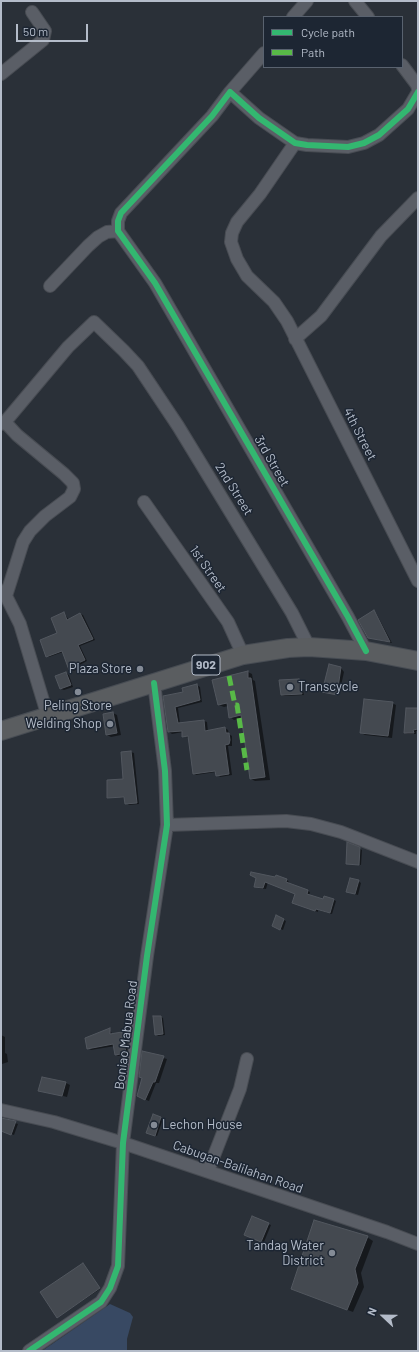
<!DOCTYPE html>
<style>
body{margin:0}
#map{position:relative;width:419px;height:1352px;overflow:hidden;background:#2a3038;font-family:Barlow,sans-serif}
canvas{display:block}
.frame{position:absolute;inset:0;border:2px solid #b4bcc9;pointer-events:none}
.legend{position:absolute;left:263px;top:16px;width:140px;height:52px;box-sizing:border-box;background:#1d2633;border:1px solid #59626f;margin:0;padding:5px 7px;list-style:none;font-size:12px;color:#b4bcc9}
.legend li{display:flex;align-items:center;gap:8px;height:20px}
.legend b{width:20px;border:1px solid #59626f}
.north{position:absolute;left:363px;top:1296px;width:40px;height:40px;-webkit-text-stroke:3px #1d2633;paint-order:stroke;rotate:292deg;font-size:11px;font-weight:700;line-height:16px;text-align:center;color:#b4bcc9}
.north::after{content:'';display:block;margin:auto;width:14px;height:18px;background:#b4bcc9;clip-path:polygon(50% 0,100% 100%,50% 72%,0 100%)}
.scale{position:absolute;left:16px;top:24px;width:72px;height:18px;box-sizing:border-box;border:2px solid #b4bcc9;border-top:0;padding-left:5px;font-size:12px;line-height:14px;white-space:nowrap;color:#b4bcc9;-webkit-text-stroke:3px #1d2633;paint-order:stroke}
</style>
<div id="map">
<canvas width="419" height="1352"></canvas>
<div class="frame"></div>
<ul class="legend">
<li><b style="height:5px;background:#33b770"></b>Cycle path</li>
<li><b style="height:5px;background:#58b947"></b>Path</li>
</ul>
<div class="north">N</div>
<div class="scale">50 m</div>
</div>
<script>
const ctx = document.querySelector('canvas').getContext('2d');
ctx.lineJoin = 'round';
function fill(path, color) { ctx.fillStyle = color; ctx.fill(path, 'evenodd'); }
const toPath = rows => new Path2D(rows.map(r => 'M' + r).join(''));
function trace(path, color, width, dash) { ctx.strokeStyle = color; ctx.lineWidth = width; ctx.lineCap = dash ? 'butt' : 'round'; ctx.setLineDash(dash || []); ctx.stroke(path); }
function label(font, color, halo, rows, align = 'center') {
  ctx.font = font + ' Barlow,sans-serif'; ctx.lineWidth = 3; ctx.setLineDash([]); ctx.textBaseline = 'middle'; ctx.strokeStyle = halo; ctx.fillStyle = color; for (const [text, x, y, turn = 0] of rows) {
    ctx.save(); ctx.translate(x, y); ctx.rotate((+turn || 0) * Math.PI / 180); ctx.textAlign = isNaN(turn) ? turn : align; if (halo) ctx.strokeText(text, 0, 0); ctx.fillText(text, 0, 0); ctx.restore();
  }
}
fill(toPath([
 [110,1304,130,1313,133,1317,127,1339,127,1351,42,1351]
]), '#384963');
fill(toPath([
 [374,612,376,613,392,643,369,638],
 [64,613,69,620,80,614,83,615,95,640,80,646,87,661,78,666,79,669,73,671,70,670,63,652,49,657,46,656,58,634],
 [341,668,344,672,339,695,323,691],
 [248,672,252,674,253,680,255,681,270,780,255,781,251,779,242,718,234,720,230,717,228,706,224,707,219,705,213,681],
 [66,673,69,675,73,687,64,690,61,689,57,677],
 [299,680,301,682,304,695,285,696,282,695],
 [197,685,200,687,202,702,178,708,180,724,204,721,207,722,208,732,225,728,228,730,229,734,232,736,232,746,228,746,232,775,220,777,216,772,196,775,194,773,189,738,183,736,183,732,172,734,169,732,164,697,185,693],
 [392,703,396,705,392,738,365,735,361,733],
 [416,709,418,710,418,731,416,731,416,734,408,734,405,733],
 [113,713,117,715,121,735,111,737,107,735],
 [131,752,134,753,139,804,129,805,126,803,125,798,108,797,124,780,122,753],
 [359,848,362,850,361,865,347,863],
 [257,878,287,880,289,882,288,884,310,892,309,896,324,901,334,900,336,901,332,914,318,910,318,912,296,904,296,894,268,882,266,889,258,888,255,886],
 [358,881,361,883,358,895,348,892],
 [277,917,286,921,283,930,276,927],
 [161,1017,163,1018,165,1035,158,1036,156,1034],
 [109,1030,113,1034,122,1033,125,1034,128,1054,118,1056,116,1054,115,1046,91,1050,88,1048],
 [1,1035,5,1037,5,1053,7,1054,8,1062,2,1064,1,1078],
 [143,1052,167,1059,159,1083,156,1083,149,1101,141,1098],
 [66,1083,70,1085,67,1097,39,1090],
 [153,1116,163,1119,157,1136,150,1134],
 [1,1118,18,1124,14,1135,1,1131],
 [268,1224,271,1225,264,1242,248,1236],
 [367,1237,373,1241,361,1273,364,1287,353,1312,292,1289],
 [83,1264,100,1289,58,1317,57,1317]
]), '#0007');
const building = toPath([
 [374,610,390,642,368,638,358,620,374,610],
 [64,612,67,620,80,613,93,639,78,645,85,660,76,664,77,668,69,670,62,651,46,657,40,640,57,633,51,618,64,612],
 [329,664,341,667,337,695,322,692,329,664],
 [248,671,248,678,251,678,265,777,250,779,241,715,229,718,227,703,218,705,212,680,248,671],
 [66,672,71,685,60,689,55,676,66,672],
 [299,679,302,694,281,695,279,680,299,679],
 [197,684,200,700,175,707,178,723,204,720,205,731,225,727,226,733,229,733,230,740,229,744,225,745,229,774,216,776,215,771,193,774,188,736,182,737,182,731,168,732,163,696,183,692,182,688,197,684],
 [364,699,393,702,388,736,360,733,364,699],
 [406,708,417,708,418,710,418,729,413,730,414,733,404,733,406,708],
 [113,712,117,733,106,735,103,714,113,712],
 [131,751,137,803,125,804,124,797,107,798,107,780,123,779,121,752,131,751],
 [347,842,360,847,359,865,346,864,347,842],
 [251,872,275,877,276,875,287,879,286,882,308,890,307,894,323,899,324,896,334,899,330,913,316,909,315,911,292,903,295,894,265,882,263,888,254,887,256,878,250,875,251,872],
 [350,878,359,880,355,894,346,892,350,878],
 [276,915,284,919,280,930,272,926,276,915],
 [153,1016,161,1016,163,1034,155,1035,153,1016],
 [110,1028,110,1034,122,1032,126,1053,115,1055,113,1044,87,1049,85,1038,110,1028],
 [142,1051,164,1056,155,1082,153,1082,145,1100,137,1096,142,1078,139,1077,142,1051],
 [42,1077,66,1082,62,1096,38,1091,42,1077],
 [153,1114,161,1117,155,1136,146,1133,153,1114],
 [1,1118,16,1121,11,1135,1,1131,1,1118],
 [252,1216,269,1223,261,1242,244,1235,252,1216],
 [314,1220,368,1236,355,1269,358,1283,347,1310,291,1289,314,1220],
 [83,1263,100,1288,57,1318,40,1292,83,1263]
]);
fill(building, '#444950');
trace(building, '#52575f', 1);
const minor = toPath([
 [355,1,368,17],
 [293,17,307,1],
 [402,65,417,85,418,89],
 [1,74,43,40,45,31,32,12],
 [230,92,264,53],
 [295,143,260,194,237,222,232,233,231,242,237,259,247,276,274,302,287,321,418,581],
 [50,286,88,246,98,237,107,232,118,231],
 [295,339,321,316,381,236,418,198],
 [5,422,17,435,64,474,73,483,74,489,70,497,45,516,30,531,23,542,6,596],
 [1,424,5,422,68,347,94,322,124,351,138,366,178,426,292,613,309,647],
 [144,502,228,622,243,655],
 [1,591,6,596,20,624,48,717],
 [366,651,348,617,155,283,118,231,118,221,121,213,212,116,230,92,259,118,295,143,307,145,348,147,364,143,379,135,408,109,418,92],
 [167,825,286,821,311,824,341,832,418,862],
 [1,1110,54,1122,123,1143,387,1232,418,1244],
 [208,1171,240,1089,247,1059],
 [29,1351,101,1302,110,1288,118,1266,123,1143,147,956,167,825,165,771,154,683]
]);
const highway = toPath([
 [1,731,243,655,288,648,309,647,366,651,418,661]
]);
trace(minor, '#484c53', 14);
trace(highway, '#474c53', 20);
trace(minor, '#5a5e66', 12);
trace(highway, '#5a5d60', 18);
trace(toPath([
 [229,676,235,705,237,705,247,770]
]), '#58b947', 5, [10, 5]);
trace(toPath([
 [366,651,348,617,155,283,118,231,118,221,121,213,212,116,230,92,259,118,295,143,307,145,348,147,364,143,379,135,408,109,418,92],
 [29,1351,101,1302,110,1288,118,1266,123,1143,147,956,167,825,165,771,154,683]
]), '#33b770', 6);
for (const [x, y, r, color] of [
 [140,669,4,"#848b96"],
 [290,687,4,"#848b96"],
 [78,692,4,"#848b96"],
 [110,724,4,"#848b96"],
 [154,1125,4,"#848b96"],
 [332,1253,4,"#848b96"]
]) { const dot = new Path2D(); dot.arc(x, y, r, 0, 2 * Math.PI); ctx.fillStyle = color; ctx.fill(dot); trace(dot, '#1d2633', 1.5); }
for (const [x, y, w] of [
 [206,665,28]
]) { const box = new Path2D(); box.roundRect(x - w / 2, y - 10, w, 20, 3); ctx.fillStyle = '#1d2633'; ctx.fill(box); trace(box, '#b4bcc9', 1); }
label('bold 12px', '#b4bcc9', null, [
 ["902",206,665]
]);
label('13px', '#b4bcc9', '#1d2633', [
 ["4th Street",360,434,63],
 ["3rd Street",272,461,60],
 ["2nd Street",234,489,58],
 ["1st Street",208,569,55],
 ["Boniao Mabua Road",126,1035,-83],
 ["Cabugan-Balilahan Road",238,1167,19]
]);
label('13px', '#b4bcc9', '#1d2633', [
 ["Plaza Store",132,669],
 ["Transcycle",298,687,"left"],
 ["Peling Store",78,706,"center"],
 ["Welding Shop",102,724],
 ["Lechon House",162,1125,"left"],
 ["Tandag Water",324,1246],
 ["District",324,1261]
], 'right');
</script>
